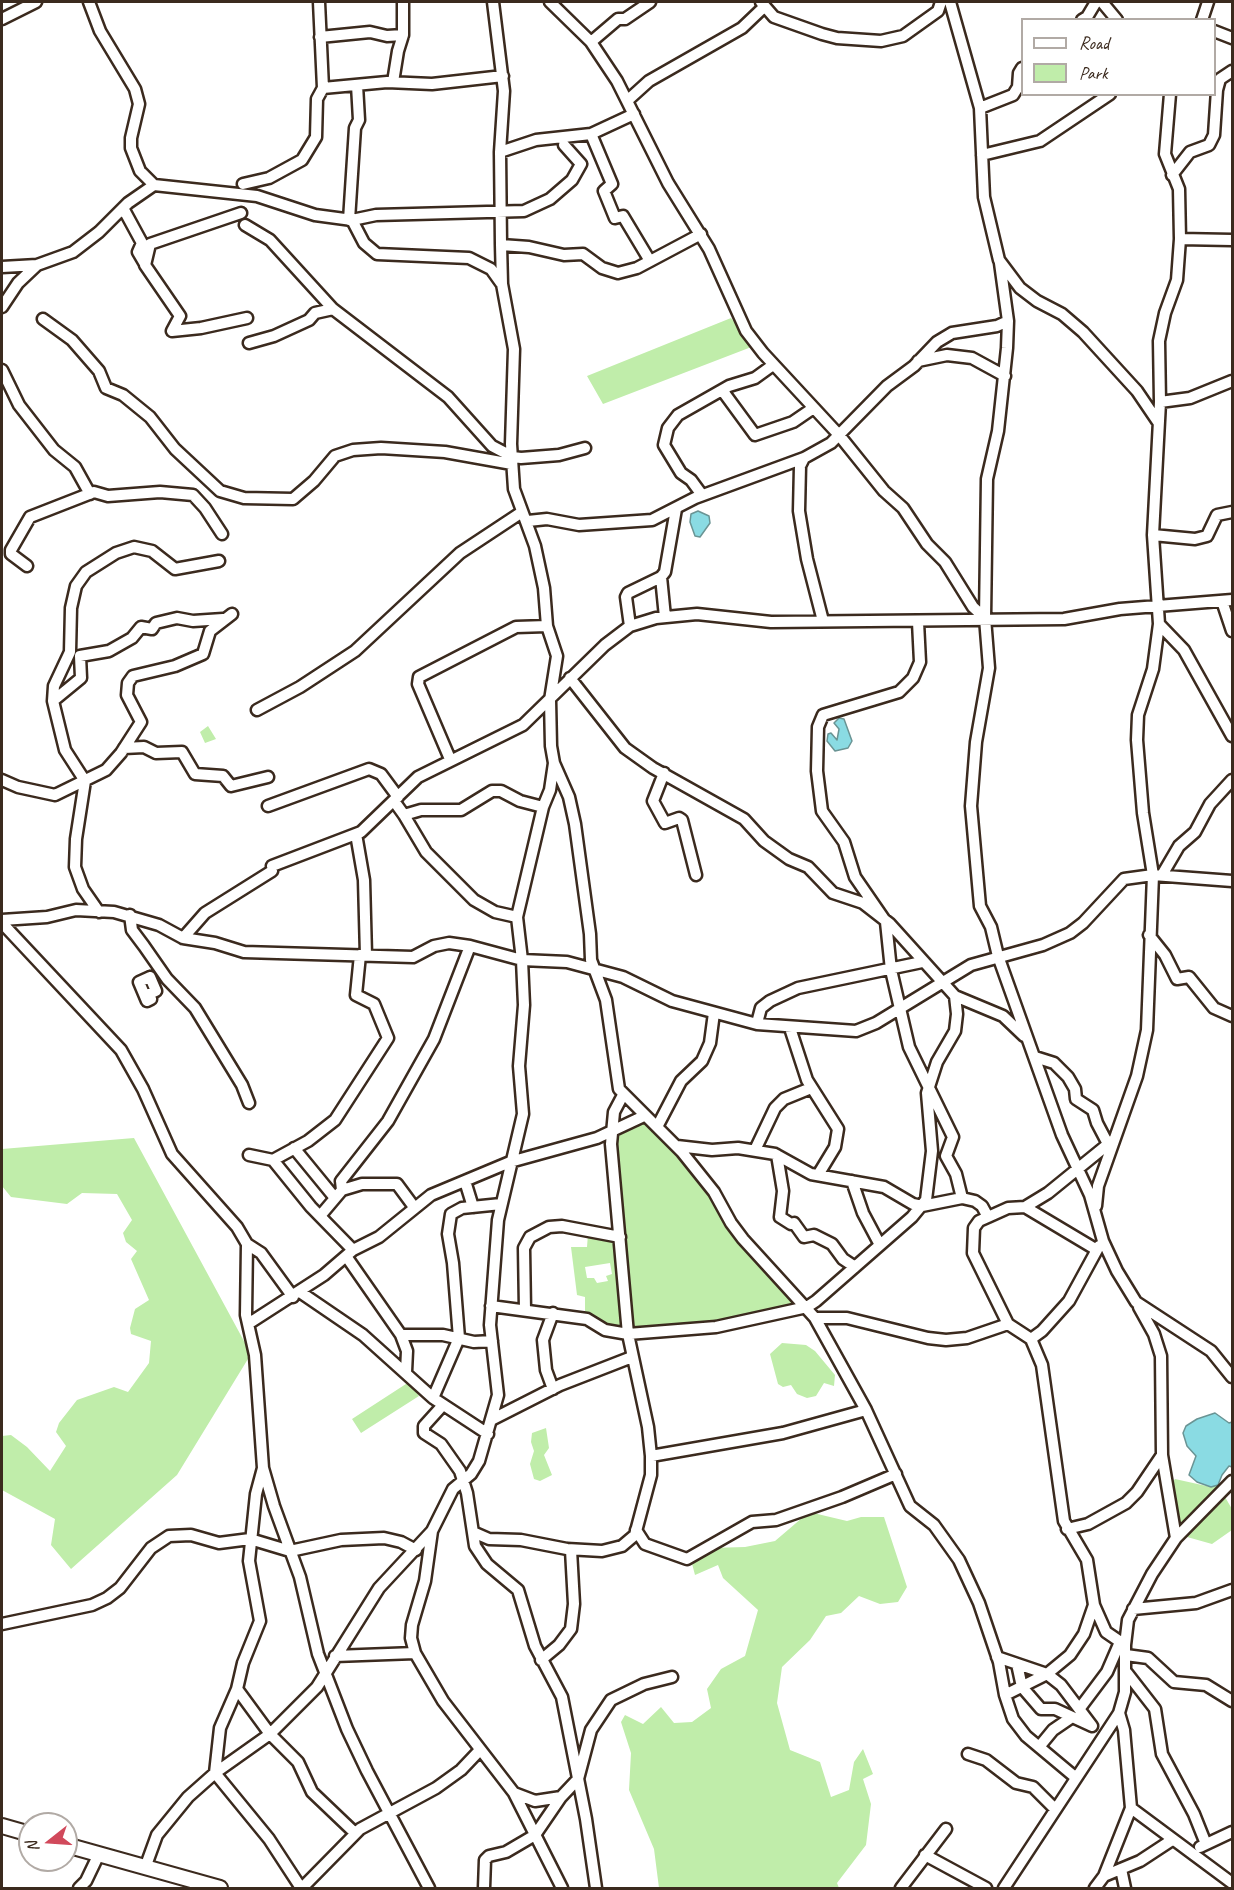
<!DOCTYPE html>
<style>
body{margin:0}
#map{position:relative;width:1234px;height:1890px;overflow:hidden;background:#fff;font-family:Caveat,sans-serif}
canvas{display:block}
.frame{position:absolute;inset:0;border:3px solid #3b2a1e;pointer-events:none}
.legend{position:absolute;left:1021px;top:18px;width:195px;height:78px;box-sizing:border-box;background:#fff;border:2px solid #b1aaa5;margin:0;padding:8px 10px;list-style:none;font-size:18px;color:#3b2a1e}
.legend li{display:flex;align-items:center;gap:12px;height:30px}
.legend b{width:30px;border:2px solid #b1aaa5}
.north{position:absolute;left:18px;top:1812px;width:60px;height:60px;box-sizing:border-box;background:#fff;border:2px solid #b1aaa5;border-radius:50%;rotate:253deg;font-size:16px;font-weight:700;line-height:24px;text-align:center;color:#3b2a1e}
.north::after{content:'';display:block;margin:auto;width:21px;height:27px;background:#d1495b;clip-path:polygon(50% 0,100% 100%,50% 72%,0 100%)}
</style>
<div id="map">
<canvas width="1234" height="1890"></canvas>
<div class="frame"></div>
<ul class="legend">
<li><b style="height:8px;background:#fff"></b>Road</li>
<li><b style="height:16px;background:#c0edaa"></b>Park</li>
</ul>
<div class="north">N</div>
</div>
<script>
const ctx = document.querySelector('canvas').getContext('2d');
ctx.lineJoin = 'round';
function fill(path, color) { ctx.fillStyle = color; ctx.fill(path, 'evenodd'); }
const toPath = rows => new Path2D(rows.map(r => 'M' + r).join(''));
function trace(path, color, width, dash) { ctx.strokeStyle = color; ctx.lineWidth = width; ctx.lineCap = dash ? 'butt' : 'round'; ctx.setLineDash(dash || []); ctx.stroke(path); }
fill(toPath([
 [731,318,754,346,603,404,587,376],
 [208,726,216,739,205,743,200,732],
 [643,1120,709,1192,725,1227,798,1304,717,1323,631,1332,616,1135],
 [134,1138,251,1354,177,1475,71,1569,51,1545,55,1519,2,1490,2,1436,11,1435,27,1447,50,1471,66,1446,56,1432,59,1423,77,1400,114,1387,128,1392,149,1363,151,1341,131,1334,130,1328,135,1309,149,1300,131,1259,137,1251,126,1242,123,1233,132,1220,117,1194,82,1193,67,1204,11,1197,2,1186,2,1149],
 [588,1234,619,1238,626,1331,606,1329,585,1316,585,1297,577,1295,571,1247,587,1247],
 [610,1263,612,1274,606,1276,608,1281,597,1283,594,1278,587,1278,585,1267],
 [782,1343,806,1345,815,1351,835,1375,834,1386,824,1383,816,1396,807,1398,797,1394,791,1385,783,1387,778,1384,770,1354],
 [409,1382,419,1396,361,1433,352,1419],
 [546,1428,549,1448,544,1455,552,1475,540,1481,534,1479,530,1464,534,1451,531,1442,532,1433],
 [1175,1479,1211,1487,1218,1485,1232,1509,1232,1530,1212,1544,1180,1535,1168,1488],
 [809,1512,847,1521,861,1517,884,1517,907,1587,898,1602,880,1604,859,1596,841,1613,826,1616,810,1640,782,1667,777,1703,790,1750,820,1762,831,1797,849,1790,854,1762,863,1749,873,1774,863,1779,871,1804,866,1845,837,1883,839,1888,659,1888,654,1849,629,1790,631,1753,621,1722,625,1715,643,1724,661,1707,674,1723,692,1722,711,1708,707,1689,721,1669,745,1656,758,1610,723,1578,718,1565,695,1575,690,1556,710,1548,745,1547,775,1541]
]), '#c0edaa');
const water = toPath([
 [698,511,709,516,710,523,700,537,695,536,690,522,691,514,698,511],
 [839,718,844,719,852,741,848,748,835,751,827,741,828,734,831,733,837,740,839,729,834,723,839,718],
 [1215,1413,1229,1423,1232,1422,1232,1467,1229,1466,1222,1475,1218,1485,1211,1487,1197,1482,1189,1475,1196,1456,1187,1446,1183,1433,1186,1426,1197,1419,1215,1413]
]);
fill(water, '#8adbe3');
trace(water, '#6a9494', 1.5);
const minor = toPath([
 [89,2,100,31,135,89,139,104,131,138,131,148,140,171,154,185],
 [319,2,323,88],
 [493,2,504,91,500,152,501,245,502,284,514,349,511,444,514,489,535,546,544,588,547,626,557,656,550,700,551,746,554,763,569,797,575,824,590,934,591,960,606,1000,619,1089,682,1152,714,1192,731,1223,743,1239,815,1318,866,1410,910,1506,934,1525,959,1560,979,1603,999,1662,1005,1695,1013,1719,1026,1736,1075,1777],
 [550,2,591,42,617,81,668,183,709,249,746,331,763,353,839,435,884,491,903,508,927,544,945,562,973,607,985,618,989,668,976,742,971,806,980,906,991,927,998,956,1062,1135,1090,1195,1103,1241,1117,1271,1136,1302,1211,1351,1232,1377],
 [761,2,774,17,822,34,837,38,881,41,903,36,938,11,941,2],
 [950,2,980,108,984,197,999,260,1020,288,1037,301,1062,314,1083,332,1137,391,1158,422],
 [1102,2,1117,20],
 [2,19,36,2],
 [1082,20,1087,17,1096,2],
 [1202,20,1208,2],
 [1214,31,1232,38],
 [320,37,370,32,387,36,403,35],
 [591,42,618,19,625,19,650,2],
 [393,82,398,51,403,35,403,2],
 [628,100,649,81,742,28,764,7],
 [980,108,1013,95,1018,87,1019,73,1022,68],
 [591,134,612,184,604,191,615,218,623,216,650,261],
 [500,152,536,140,591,134,634,114],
 [982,155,1040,141,1110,94],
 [1172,175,1190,152,1209,145,1214,135,1217,90,1220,79,1232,71],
 [243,184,269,178,302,160,316,137,317,99,323,88,387,82,432,84,503,76],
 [123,208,142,243,138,252,145,264],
 [241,213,150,244,145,265,180,316,172,331,201,328,247,318],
 [349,220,355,128,359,120,357,85],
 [352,220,376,215,524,211,550,199,572,180,581,164,564,145],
 [245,225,270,240,333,309,448,397,492,446,513,457,521,458,559,455,585,448],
 [1180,239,1232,240],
 [501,245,529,247,564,255,583,254,602,268,618,273,637,268,701,234],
 [2,267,37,265],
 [2,307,18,283,37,265,73,252,99,232,128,203,154,185,257,196,315,215,352,220,364,243,377,254,469,258,491,269,501,283],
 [43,319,72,340,99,371,106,388,123,395,150,417,175,449,220,491,244,498,293,499,314,481,335,456,353,450,381,448,445,452,512,464],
 [249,343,274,336,309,320,315,313,333,309],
 [918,361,947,355,972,358,1005,376],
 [2,370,19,405,54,450,75,467,90,494],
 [722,390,755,435,793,422,812,409],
 [1160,402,1190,398,1232,381],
 [804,458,800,466,799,511,807,559,823,621],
 [702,495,691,480,681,473,664,445,668,428,678,415,729,386,755,378,773,365],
 [528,521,547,519,579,525,652,520,695,498,804,458,831,443,887,386,914,366,937,342,952,333,997,326,1008,321],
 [1153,535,1195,539,1207,536,1217,515,1232,512],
 [27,566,11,554,11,550,30,517,94,492,108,496,160,492,193,495,205,508,222,534],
 [661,577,665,617],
 [1222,601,1232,631],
 [985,618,987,479,998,431,1007,348,1008,321,1000,263],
 [918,622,920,662,913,678,899,692,823,715,818,727,817,771,822,811,844,842,855,877,886,922,891,970,909,1047,953,1137,946,1156,956,1174,962,1198],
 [1159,624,1184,650,1232,736],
 [630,626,626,597,628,593,661,577,665,572,676,509],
 [570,678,625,748,653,768,744,819,764,841,789,859,808,867,833,893,863,903,890,924,955,996,1003,1016,1024,1036],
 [53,701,81,678,80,656,109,651,132,638,141,627,152,629,156,623,177,618,193,621,223,619],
 [257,710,300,687,355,651,460,553,522,512],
 [124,748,144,747,156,753,182,752,195,774,223,776,231,786,268,777],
 [450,759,418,684,419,677,516,627,547,626],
 [664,773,653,801,665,823,679,818,682,820,696,875],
 [2,780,18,787,55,795,106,770,121,753,141,722,127,695,128,683,133,676,175,666,203,654,210,631,232,614],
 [394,801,404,815,421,810,461,810,492,791,501,791,520,801,543,807],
 [268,806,369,769,381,774,398,797],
 [404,815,426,852,474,900,495,912,517,917],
 [356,834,364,880,366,955],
 [272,866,361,832,418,777,523,725,605,645,630,626,656,618,697,614,771,622,1064,619,1120,609,1232,600],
 [1162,875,1179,846,1195,832,1210,804,1232,780],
 [99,912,83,889,75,867,76,839,85,781,65,750,53,701,54,686,70,652,71,608,76,586,86,572,116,553,134,547,152,551,175,569,219,561],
 [130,915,132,930,144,946,167,979,195,1008,242,1085,249,1103],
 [2,920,47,917,76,910,114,912,159,925,183,938,215,943,244,952,413,957,434,946,449,943,470,946,522,960,517,917,543,807,550,790,554,763],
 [2,923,121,1050,143,1089,172,1154,237,1227,247,1244,246,1315,255,1355,263,1468,274,1506,300,1577,318,1654,347,1729,367,1771,429,1888],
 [1149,935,1165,955,1177,979,1189,977,1214,1008,1232,1016],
 [183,938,205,913,272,871],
 [150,977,156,991,149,994,151,999,147,1001,139,982,150,977],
 [757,1023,761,1008,770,1001,798,988,922,962],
 [790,1028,807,1080,838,1129,835,1147,818,1175],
 [1035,1057,1054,1063,1068,1077,1075,1089,1076,1099,1093,1110,1097,1123,1108,1144],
 [657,1127,681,1081,702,1061,710,1043,714,1013],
 [677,1146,712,1150,738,1148,775,1154,811,1174,884,1187,913,1204,922,1206,962,1198,975,1201,982,1206,988,1217,1008,1208,1025,1207,1097,1250],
 [294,1148,335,1198],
 [755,1150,775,1108,784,1099,811,1088],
 [249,1155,273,1160,311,1207,353,1250],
 [777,1155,783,1191,780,1217,791,1224,794,1223,804,1237,814,1235,832,1244,843,1259,855,1267],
 [273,1160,308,1141,335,1120,388,1038,374,1004,356,995,360,955],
 [465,1181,473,1207],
 [852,1181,863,1213,880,1245],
 [342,1190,341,1181,388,1121,434,1039,470,946],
 [1096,1206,1098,1186,1137,1076,1147,1030,1153,875,1143,813,1137,740,1138,715,1153,669,1159,624,1153,535,1160,402,1159,341,1165,313,1177,280,1180,239,1179,189,1165,154,1170,94],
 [1025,1207,1048,1193,1112,1141],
 [320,1216,342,1190,362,1184,397,1184,414,1207],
 [988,1217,979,1221,974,1228,973,1253,1008,1324],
 [247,1244,261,1253,293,1297],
 [1099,1246,1069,1301,1042,1331,1031,1339,1042,1365,1064,1521,1087,1560,1094,1605,1106,1632,1125,1645],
 [346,1256,401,1335,407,1351,406,1372],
 [300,1292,363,1335,433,1398,488,1434],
 [491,1306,587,1319,605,1330,628,1334,716,1327,807,1307,816,1301,912,1217,926,1200,932,1151,927,1093,937,1062,955,1031,957,1014,955,996],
 [1139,1307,1154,1334,1161,1356,1162,1455,1176,1538],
 [525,1310,524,1248,530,1237,549,1227,562,1226,620,1237],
 [553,1313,543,1340,546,1370,553,1389],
 [815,1318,847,1318,928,1338,946,1340,967,1338,1008,1324,1031,1339],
 [248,1324,324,1275,353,1250,379,1237,431,1195,510,1162,597,1138,644,1116],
 [401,1335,443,1335,474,1342,492,1341],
 [433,1398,459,1338,453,1263,448,1234,451,1214,462,1208,501,1204],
 [443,1405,424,1426,424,1433,441,1444,460,1471,467,1493,475,1546,487,1564,518,1590,535,1646,562,1697,586,1819,596,1888],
 [493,1419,560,1385,632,1357],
 [651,1456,783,1433,866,1410],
 [263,1468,256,1494,249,1561,260,1621,243,1663,237,1689,220,1728,215,1773,269,1839,301,1888],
 [1067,1529,1088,1524,1126,1503,1137,1492,1162,1455],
 [636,1530,645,1544,687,1559,752,1522,776,1520,842,1497,896,1474],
 [432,1531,425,1581,412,1625,411,1638,415,1653,443,1701,514,1793,562,1888],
 [473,1532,489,1539,521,1540,567,1549,602,1551,622,1546,635,1535,651,1475,651,1456,648,1427,628,1334,611,1144,614,1112,623,1095],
 [1133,1609,1196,1603,1232,1590],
 [2,1624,92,1605,107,1598,120,1588,151,1548,169,1536,191,1535,219,1543,250,1539,290,1551,341,1540,384,1538,401,1542,416,1550],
 [1126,1655,1148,1658,1174,1682,1206,1685,1232,1701],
 [335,1656,415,1653],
 [997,1657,1047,1674,1061,1685,1092,1726],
 [541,1660,559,1645,571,1629,574,1604,571,1550],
 [1017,1664,1022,1687,1041,1709,1055,1709,1092,1726],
 [1127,1673,1155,1709,1162,1754,1194,1814,1206,1844],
 [237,1689,270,1734,298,1762,312,1792,355,1833],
 [1005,1695,1047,1674,1070,1655,1084,1634,1094,1605],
 [1080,1708,1107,1672,1120,1642],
 [1119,1713,1124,1730,1131,1808,1232,1883],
 [1039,1747,1053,1730,1072,1717],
 [968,1754,986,1760,1016,1783,1033,1787,1055,1809],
 [514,1793,535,1801,561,1797,578,1779,591,1730,611,1700,644,1684,672,1677],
 [1200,1847,1232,1832],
 [925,1855,986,1888],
 [145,1868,157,1835,188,1797,215,1773,270,1734,317,1687,379,1588,432,1531,453,1489,471,1474,479,1461,498,1395,490,1325,498,1220,523,1114,519,1066,524,1005,522,960,567,962,623,977,672,1001,757,1024,856,1031,876,1023,971,965,1043,945,1070,933,1083,923,1124,879,1153,875,1232,881],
 [1121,1869,1125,1888],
 [1104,1876,1140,1861,1172,1840],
 [79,1888,86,1881,98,1856],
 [302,1888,360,1829,436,1788,461,1770,480,1750],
 [484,1888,485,1860,489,1856,506,1852,535,1835,561,1797],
 [901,1888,946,1829],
 [1004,1888,1119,1713,1125,1692,1125,1645,1128,1620,1152,1574,1176,1538,1232,1481],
 [1095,1888,1104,1876,1131,1808]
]);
const tertiary = toPath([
 [2,1826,30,1834],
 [66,1845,220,1888]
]);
trace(minor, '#3b2a1e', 15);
trace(tertiary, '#3b2a1e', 18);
trace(minor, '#fff', 10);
trace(tertiary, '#fff', 14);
</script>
